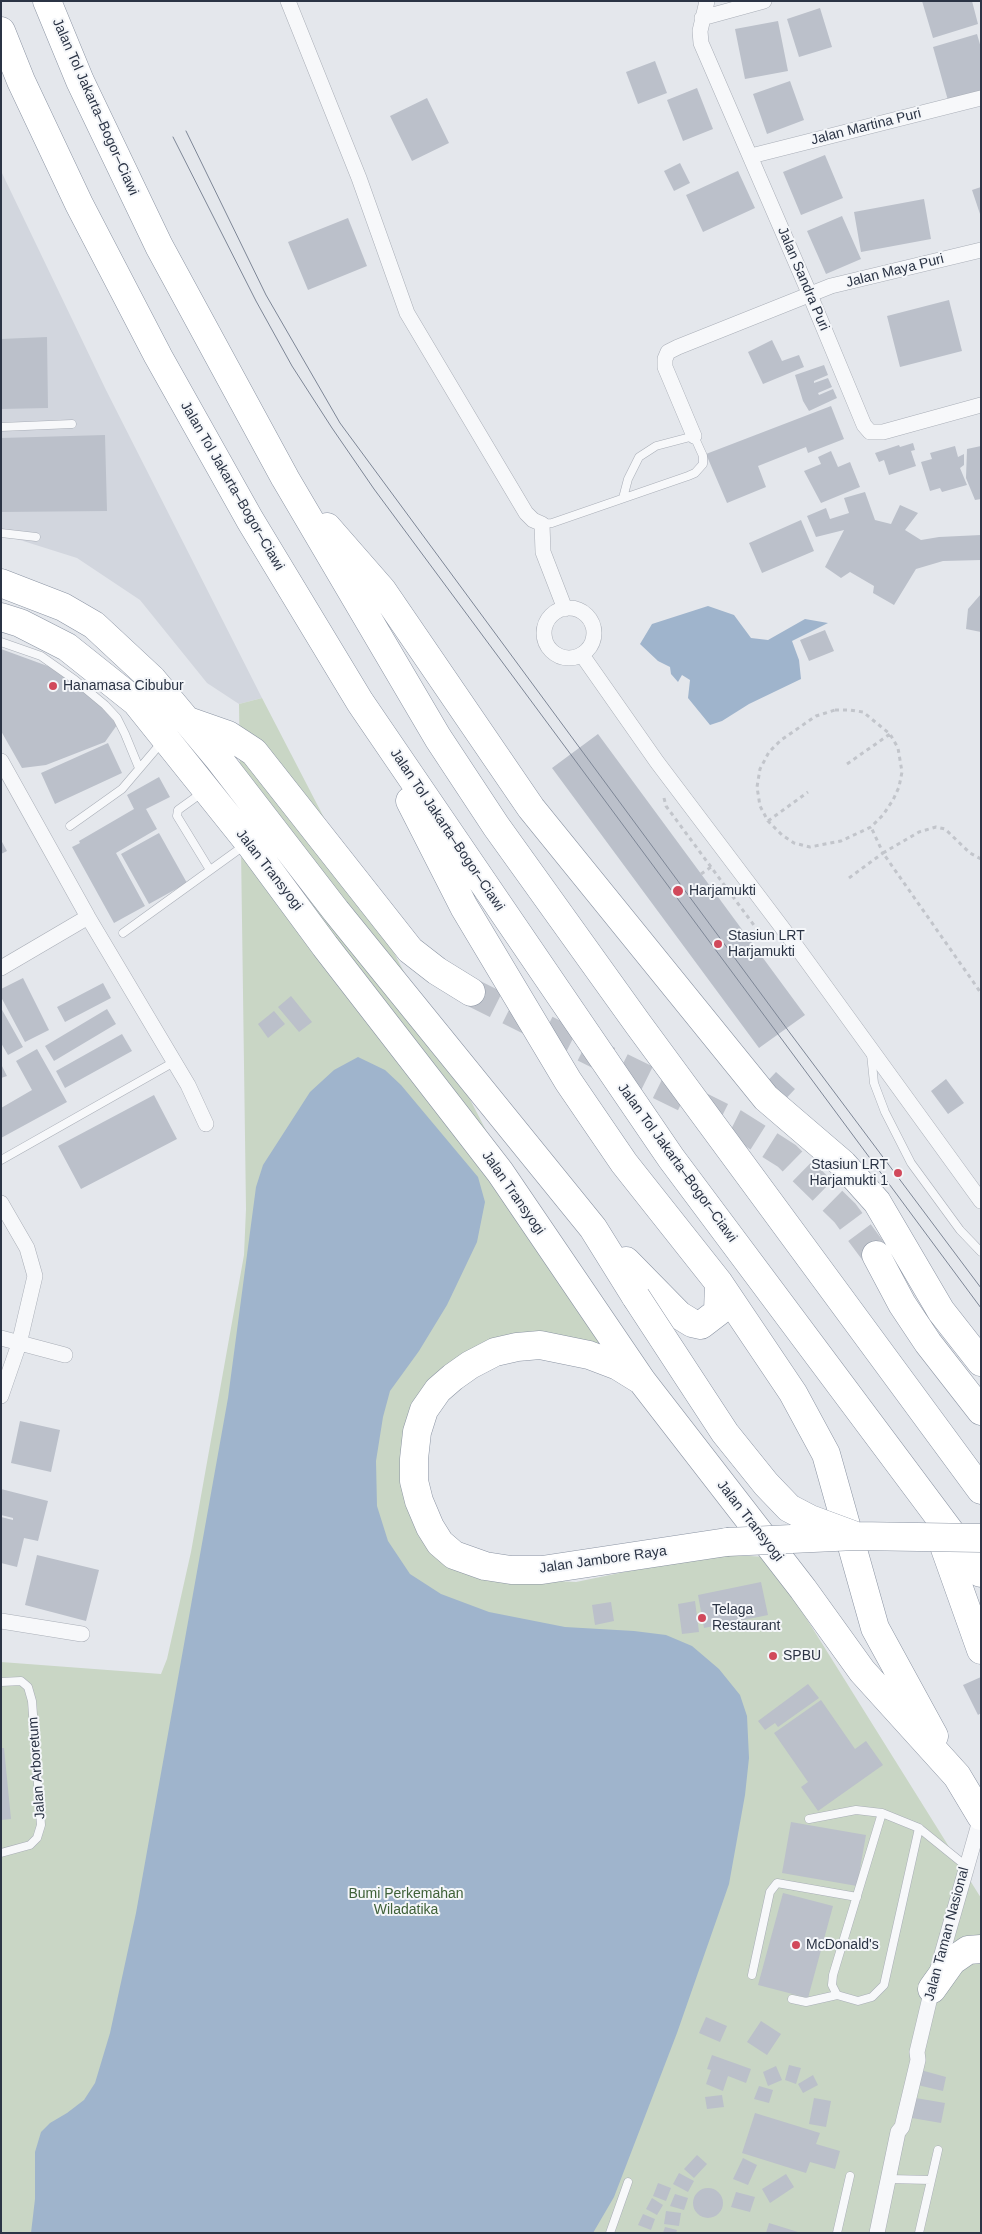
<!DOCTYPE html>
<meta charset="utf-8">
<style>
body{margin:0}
#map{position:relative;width:982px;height:2234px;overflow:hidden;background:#e4e7ec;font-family:Arial,sans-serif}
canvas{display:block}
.frame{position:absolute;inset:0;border:2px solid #2b3445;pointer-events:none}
</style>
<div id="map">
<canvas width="982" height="2234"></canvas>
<div class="frame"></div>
</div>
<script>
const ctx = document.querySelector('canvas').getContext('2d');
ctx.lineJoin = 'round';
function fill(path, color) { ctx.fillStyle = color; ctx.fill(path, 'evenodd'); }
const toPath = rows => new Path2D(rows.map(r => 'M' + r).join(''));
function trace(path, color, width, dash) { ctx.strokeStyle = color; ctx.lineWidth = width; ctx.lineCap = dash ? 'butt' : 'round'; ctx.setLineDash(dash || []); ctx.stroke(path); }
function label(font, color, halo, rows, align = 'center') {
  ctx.font = font + ' Arial,sans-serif'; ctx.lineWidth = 4; ctx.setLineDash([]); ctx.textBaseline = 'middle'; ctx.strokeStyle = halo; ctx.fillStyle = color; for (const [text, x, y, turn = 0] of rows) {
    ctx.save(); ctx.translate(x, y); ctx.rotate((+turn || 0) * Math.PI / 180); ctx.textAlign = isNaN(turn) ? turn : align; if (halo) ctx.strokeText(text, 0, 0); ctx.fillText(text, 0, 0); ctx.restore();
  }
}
fill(toPath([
 [1,171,106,390,262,698,239,704,207,683,140,600,77,558,1,534]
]), '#d2d6de');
fill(toPath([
 [262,698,533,1221,630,1362,589,1346,467,1361,409,1455,453,1562,473,1577,576,1582,712,1554,768,1557,981,1898,981,2233,1,2233,1,1662,161,1674,167,1659,191,1552,244,1255,246,1209,239,704]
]), '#c9d6c5');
fill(toPath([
 [708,606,734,615,751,638,768,640,805,619,828,623,792,641,799,660,801,679,749,704,722,721,710,725,688,698,690,680,682,675,678,682,671,674,670,667,658,661,640,644,652,624],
 [358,1057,385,1070,401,1085,478,1177,485,1202,477,1242,447,1305,419,1351,390,1391,383,1417,376,1461,377,1506,388,1541,410,1574,441,1594,489,1612,565,1627,634,1631,666,1635,692,1646,719,1669,740,1695,747,1716,749,1758,745,1795,729,1884,677,2033,614,2197,593,2233,31,2233,35,2199,35,2152,41,2132,50,2123,67,2113,84,2100,95,2083,110,2033,136,1913,228,1398,256,1187,263,1165,310,1092,334,1070]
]), '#9fb4cc');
fill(toPath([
 [922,1,972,1,978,24,933,38],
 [820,8,832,47,799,57,787,19],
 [778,21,788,71,745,79,735,29],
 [977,34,981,48,981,95,949,104,933,47],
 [655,61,667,93,638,104,626,72],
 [790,81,804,120,767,134,753,94],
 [697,88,713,129,683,141,667,100],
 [427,98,449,143,412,161,390,116],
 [825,155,843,198,801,215,783,172],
 [680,163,690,183,674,191,664,171],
 [738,171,755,208,703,232,686,195],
 [981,187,981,214,980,214,972,190],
 [924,199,931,239,861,252,854,212],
 [842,216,861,259,826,274,807,231],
 [348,218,367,266,308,290,288,242],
 [949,300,962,351,900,367,887,316],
 [47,337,48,408,1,409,1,339],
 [772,340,782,361,799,355,804,367,763,384,748,352],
 [824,365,828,375,814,381,814,383,828,378,832,387,818,393,819,395,833,389,837,398,809,411,803,401,795,375],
 [831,406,844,439,808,453,806,447,758,466,766,487,727,503,706,454],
 [105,435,107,511,1,512,1,438],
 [913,443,915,450,911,451,916,466,889,475,884,460,879,462,875,453,899,445,900,447],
 [955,446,958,457,964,454,964,465,960,468,967,485,942,492,940,488,930,491,921,462,932,459,930,453],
 [981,446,981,499,975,500,966,478,967,449],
 [831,451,838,467,850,462,860,487,821,503,804,471,821,464,818,457],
 [865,492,875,520,891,524,900,505,918,513,905,530,921,540,939,537,981,535,981,560,943,561,916,569,894,605,873,593,874,586,850,572,841,578,825,567,844,530,816,537,807,516,826,508,830,519,849,513,844,498],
 [801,520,814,551,762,573,749,543],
 [981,594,981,632,966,629,968,609],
 [825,630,834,651,809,661,800,640],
 [1,649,53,668,89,692,117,725,105,742,46,765,22,768,1,731],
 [598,734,805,1015,759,1048,552,768],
 [108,743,122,773,55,804,41,773],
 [159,777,170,797,146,809,157,829,116,853,145,906,114,923,72,847,80,843,79,841,134,809,127,795],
 [159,833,187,883,149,904,121,854],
 [1,840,7,851,1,854],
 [23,978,49,1030,25,1042,1,997,1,989],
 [103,983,111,998,65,1022,57,1007],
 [291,996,312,1022,299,1032,278,1007],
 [1,1008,23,1047,8,1055,1,1043],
 [107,1009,116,1024,54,1061,45,1046],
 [274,1011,285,1024,268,1038,258,1024],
 [122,1034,132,1051,65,1088,56,1071],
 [37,1049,67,1102,1,1138,1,1108,32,1090,16,1061],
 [1,1064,7,1076,1,1078],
 [776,1072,795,1089,779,1106,760,1089],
 [946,1079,964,1103,948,1114,931,1091],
 [154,1095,177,1139,81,1189,58,1146],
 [20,1421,60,1430,51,1472,11,1463],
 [1,1489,48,1501,38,1541,24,1538,17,1567,1,1563,1,1517,13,1520,13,1518,1,1515],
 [37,1555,99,1570,86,1621,25,1605],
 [761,1582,768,1615,704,1628,698,1595],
 [695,1601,699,1632,682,1634,678,1604],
 [611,1602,614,1621,595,1625,592,1605],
 [981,1677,981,1713,978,1715,963,1685],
 [808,1684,819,1698,778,1727,775,1723,765,1730,758,1721],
 [821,1700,855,1749,866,1741,883,1765,818,1811,801,1787,808,1782,774,1733],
 [1,1748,4,1748,11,1819,1,1820],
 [791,1822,866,1835,857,1886,782,1873],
 [783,1893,833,1906,808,1998,758,1985],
 [706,2017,727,2026,720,2042,699,2033],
 [761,2021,781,2034,767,2055,747,2042],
 [712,2055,751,2069,746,2083,728,2076,723,2091,706,2084,711,2070,707,2069],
 [789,2065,801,2068,796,2084,785,2080],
 [776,2066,782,2080,768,2086,763,2072],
 [917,2069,946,2077,943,2091,913,2084],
 [813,2075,818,2085,803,2093,798,2084],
 [759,2086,773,2090,769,2103,754,2099],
 [722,2095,724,2107,707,2109,705,2097],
 [910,2097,945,2103,941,2123,906,2117],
 [814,2098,831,2101,826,2127,809,2124],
 [755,2113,820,2133,816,2144,840,2151,835,2169,810,2162,806,2173,742,2153],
 [697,2155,707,2164,694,2178,684,2169],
 [743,2158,757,2165,748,2185,733,2179],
 [679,2173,694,2181,688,2192,673,2184],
 [786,2174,794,2187,770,2203,762,2189],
 [658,2183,671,2188,666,2201,653,2196],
 '693 2203a15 15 0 1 1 30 0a15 15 0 1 1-30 0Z',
 [736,2192,755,2197,750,2212,731,2207],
 [675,2194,688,2198,684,2210,670,2206],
 [652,2198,663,2205,657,2215,646,2209],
 [666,2211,681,2213,679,2226,664,2224],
 [643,2214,655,2219,651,2230,638,2225],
 [769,2223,798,2232,798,2233,766,2233],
 [665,2227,677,2230,676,2233,663,2233]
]), '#bbc0ca');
trace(toPath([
 [471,992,735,1123,787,1156,845,1213,876,1255]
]), '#bfc3cb', 28, [28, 14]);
const lane = toPath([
 [1,427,72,424],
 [542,524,552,523,688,476,695,473,703,464,703,456,694,436,656,446,639,457,628,479,623,498],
 [1,533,36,537],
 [1,642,41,656,75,680,105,705,117,718,125,734,139,768],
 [203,792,178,810,177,816,210,870],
 [70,826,122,789,162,742],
 [123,933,245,845],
 [871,1054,874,1083,885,1112,911,1163,960,1230,981,1252],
 [1,1160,174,1062],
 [1,1682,21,1681,28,1687,32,1701,41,1825,37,1838,30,1845,1,1853],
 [882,1813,833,1975,832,1985,837,1995,858,2001,872,1997,884,1985,919,1828],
 [809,1819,856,1810,882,1813,919,1828,966,1866],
 [752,1975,770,1892,777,1883,857,1897],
 [792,1999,806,2002,837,1995],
 [889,2179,931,2180],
 [610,2233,628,2182],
 [837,2233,850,2176],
 [919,2233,938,2150]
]);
const street = toPath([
 [288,1,359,178,407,313,526,513,533,520,542,524,543,552,565,609],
 [707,1,700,31,701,43,810,295,864,425,870,432,883,432,981,405],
 [702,18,764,1],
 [751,156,981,98],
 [694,436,665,367,665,359,668,352,678,347,831,286,981,250],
 '544 633a25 25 0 1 1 50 0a25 25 0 1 1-50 0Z',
 [582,655,657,762,796,946,981,1201],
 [1,761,88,917,188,1085,206,1124],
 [1,968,88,917],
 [1,1203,27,1248,35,1276,19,1344,1,1396],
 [1,1338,65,1355],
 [1,1621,82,1634],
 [877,2233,898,2132,902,2127,918,2060,917,2052,932,1989,981,1817]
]);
const highway = toPath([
 [47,1,80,81,159,246,285,478,438,738,496,826,638,1024,981,1490],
 [1,31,21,81,79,204,158,356,250,520,360,702,671,1158,981,1573],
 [327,527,382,590,531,808,766,1098,843,1164,877,1202,941,1311,981,1362],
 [1,583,63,607,94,625,152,679,218,758,336,911,593,1228,636,1297],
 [1,617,20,623,67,647,136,702,249,843,325,946,500,1172,642,1381,803,1589,862,1671,957,1776,981,1816],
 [188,721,228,735,254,752,410,950,437,971,471,992],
 [410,801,464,907,568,1081,624,1163,719,1283,793,1393,826,1454,875,1628,934,1736],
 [876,1255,902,1304,928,1343,981,1411],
 [626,1261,679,1315,692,1323,701,1325,718,1312,719,1283],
 [639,1379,618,1366,589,1355,540,1345,517,1347,495,1352,470,1365,453,1377,438,1390,424,1410,417,1432,414,1459,414,1481,419,1501,430,1527,440,1543,454,1555,485,1566,511,1570,542,1570,727,1542],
 [938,1529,981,1650],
 [932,1989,952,1961,968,1950,981,1949]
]);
trace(lane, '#a9aeb7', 9);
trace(street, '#a9aeb7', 16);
trace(highway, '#8b94a3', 29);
trace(toPath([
 [835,710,850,710,863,712,890,734,898,748,902,772,899,787,893,800,883,815,871,827,841,841,810,847,794,843,782,835,768,821,760,806,757,787,760,769,769,752,781,740,816,716,835,710],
 [847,764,890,734],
 [664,798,666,806,756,928,766,933],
 [768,821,808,792],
 [981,859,970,853,945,829,936,827,919,832,883,853,981,993],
 [701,874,711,867],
 [849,878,883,853,871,827]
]), '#c2c5cb', 3, [4, 4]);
trace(lane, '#f7f8fa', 8);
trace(street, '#f7f8fa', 15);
trace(highway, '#fff', 28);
trace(toPath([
 [186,131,266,295,340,423,790,1033,981,1288],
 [173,137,256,301,292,366,332,428,374,489,981,1308]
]), '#7d8696', 1);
const highwayBridge = toPath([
 [636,1297,725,1433,766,1484,789,1508,810,1519,856,1536],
 [727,1542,856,1536,981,1538]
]);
trace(highwayBridge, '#8b94a3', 29, []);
trace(highwayBridge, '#fff', 28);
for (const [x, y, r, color] of [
 [53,686,5,"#d1495b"],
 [678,891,6,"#d1495b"],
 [718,944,5,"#d1495b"],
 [898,1173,5,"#d1495b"],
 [702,1618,5,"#d1495b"],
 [773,1656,5,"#d1495b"],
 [796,1945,5,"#d1495b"]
]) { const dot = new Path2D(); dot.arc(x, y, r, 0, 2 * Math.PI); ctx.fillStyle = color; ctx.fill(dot); trace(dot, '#f4f6f9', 2); }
label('14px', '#2b3445', '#f4f6f9', [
 ["Jalan Tol Jakarta–Bogor–Ciawi",95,107,66],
 ["Jalan Martina Puri",866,127,-14],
 ["Jalan Maya Puri",895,271,-14],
 ["Jalan Sandra Puri",803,279,67],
 ["Jalan Tol Jakarta–Bogor–Ciawi",232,486,60],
 ["Jalan Tol Jakarta–Bogor–Ciawi",447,830,56],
 ["Jalan Transyogi",269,870,52],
 ["Jalan Tol Jakarta–Bogor–Ciawi",677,1163,54],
 ["Jalan Transyogi",513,1193,55],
 ["Jalan Transyogi",750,1521,52],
 ["Jalan Jambore Raya",603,1560,-8],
 ["Jalan Arboretum",37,1768,-94],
 ["Jalan Taman Nasional",947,1934,-75]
]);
label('14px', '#2b3445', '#f4f6f9', [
 ["Hanamasa Cibubur",63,686],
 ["Harjamukti",689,891],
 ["Stasiun LRT",728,936],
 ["Harjamukti",728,952],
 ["Stasiun LRT",888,1165,"right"],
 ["Harjamukti 1",888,1181,"right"],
 ["Telaga",712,1610],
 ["Restaurant",712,1626],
 ["SPBU",783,1656],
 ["McDonald's",806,1945]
], 'left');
label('14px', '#3f6138', '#f4f6f9', [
 ["Bumi Perkemahan",406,1894],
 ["Wiladatika",406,1910]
]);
</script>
